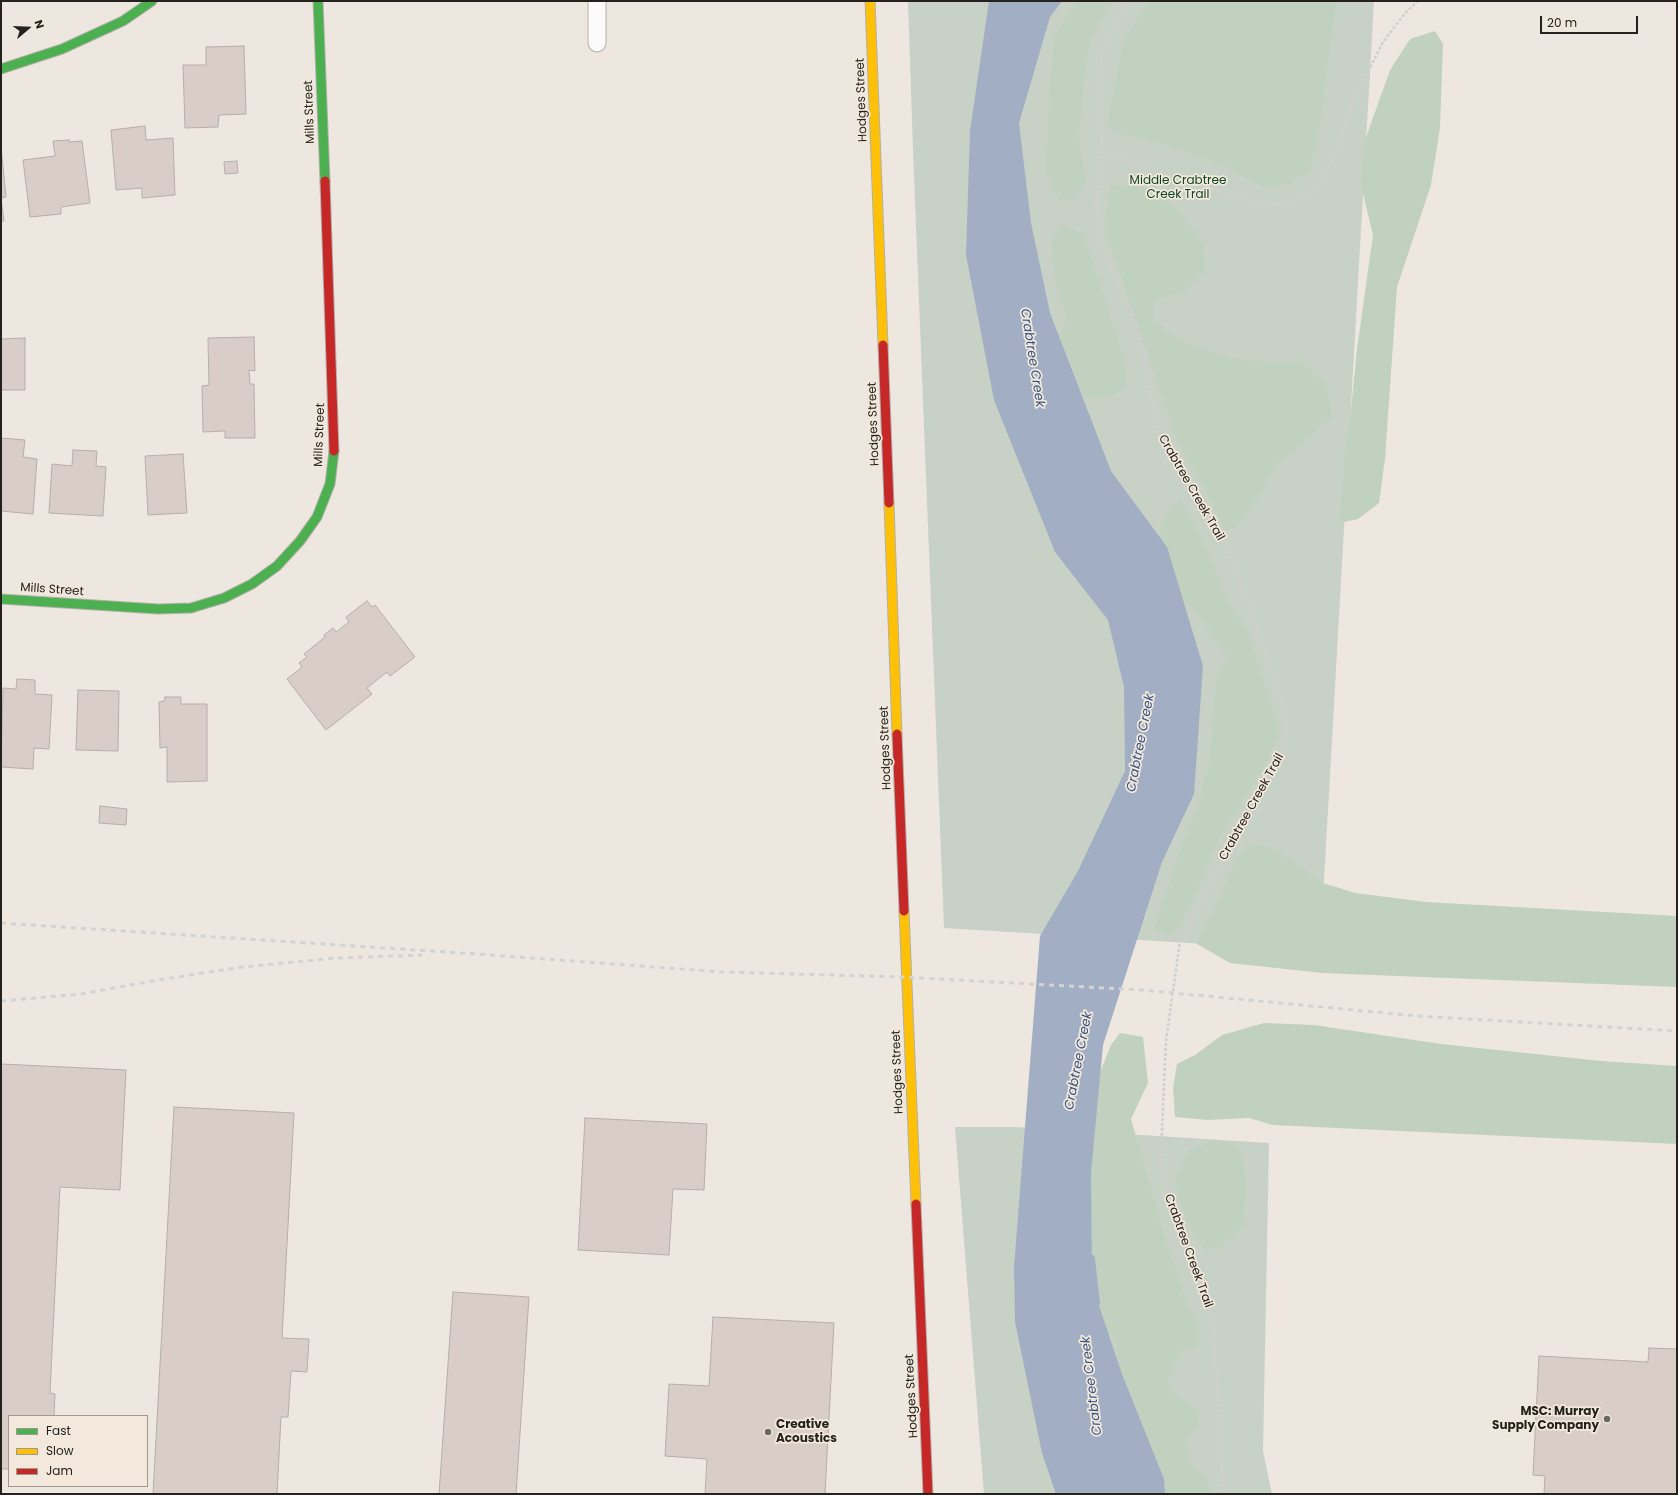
<!DOCTYPE html>
<style>
body{margin:0}
#map{position:relative;width:1678px;height:1495px;overflow:hidden;background:#ede7e0;font-family:Poppins,sans-serif}
canvas{display:block}
.frame{position:absolute;inset:0;border:2px solid #25221d;pointer-events:none}
.legend{position:absolute;left:8px;top:1415px;width:140px;height:72px;box-sizing:border-box;background:#f2e8db;border:1px solid #a0998f;margin:0;padding:5px 7px;list-style:none;font-size:12px;color:#25221d}
.legend li{display:flex;align-items:center;gap:8px;height:20px}
.legend b{width:20px;border:1px solid #a0998f}
.north{position:absolute;left:8px;top:8px;width:40px;height:40px;-webkit-text-stroke:3px #f2e8db;paint-order:stroke;rotate:71deg;font-size:11px;font-weight:700;line-height:16px;text-align:center;color:#25221d}
.north::after{content:'';display:block;margin:auto;width:14px;height:18px;background:#25221d;clip-path:polygon(50% 0,100% 100%,50% 72%,0 100%)}
.scale{position:absolute;left:1540px;top:16px;width:98px;height:18px;box-sizing:border-box;border:2px solid #25221d;border-top:0;padding-left:5px;font-size:12px;line-height:14px;white-space:nowrap;color:#25221d;-webkit-text-stroke:3px #f2e8db;paint-order:stroke}
</style>
<div id="map">
<canvas width="1678" height="1495"></canvas>
<div class="frame"></div>
<ul class="legend">
<li><b style="height:5px;background:#4caf50"></b>Fast</li>
<li><b style="height:5px;background:#ffc107"></b>Slow</li>
<li><b style="height:5px;background:#c62828"></b>Jam</li>
</ul>
<div class="north">N</div>
<div class="scale">20 m</div>
</div>
<script>
const ctx = document.querySelector('canvas').getContext('2d');
ctx.lineJoin = 'round';
function fill(path, color) { ctx.fillStyle = color; ctx.fill(path, 'evenodd'); }
const toPath = rows => new Path2D(rows.map(r => 'M' + r).join(''));
function trace(path, color, width, dash) { ctx.strokeStyle = color; ctx.lineWidth = width; ctx.lineCap = dash ? 'butt' : 'round'; ctx.setLineDash(dash || []); ctx.stroke(path); }
function label(font, color, halo, rows, align = 'center') {
  ctx.font = font + ' Poppins,sans-serif'; ctx.lineWidth = 3.5; ctx.setLineDash([]); ctx.textBaseline = 'middle'; ctx.strokeStyle = halo; ctx.fillStyle = color; for (const [text, x, y, turn = 0] of rows) {
    ctx.save(); ctx.translate(x, y); ctx.rotate((+turn || 0) * Math.PI / 180); ctx.textAlign = isNaN(turn) ? turn : align; if (halo) ctx.strokeText(text, 0, 0); ctx.fillText(text, 0, 0); ctx.restore();
  }
}
fill(toPath([
 [908,1,1374,1,1320,951,944,928,913,150],
 [955,1127,1015,1127,1269,1143,1263,1451,1272,1494,984,1494]
]), '#c8d1c5');
fill(toPath([
 [1076,1,1112,1,1092,37,1085,70,1079,137,1086,182,1072,201,1058,200,1046,173,1049,97,1054,37],
 [1149,1,1336,1,1319,131,1310,171,1288,185,1265,187,1226,167,1199,156,1143,138,1117,134,1107,125,1124,39],
 [1435,31,1443,44,1440,128,1431,185,1397,287,1385,459,1379,503,1358,519,1339,523,1345,450,1351,409,1357,349,1373,235,1361,185,1364,143,1390,70,1410,39],
 [1111,184,1153,189,1183,216,1204,245,1205,270,1184,293,1155,299,1153,320,1181,340,1230,359,1279,363,1304,362,1327,386,1332,418,1275,465,1262,492,1238,526,1226,531,1202,483,1178,442,1104,228],
 [1063,225,1084,236,1125,362,1127,388,1107,397,1093,398,1071,396,1057,350,1067,318,1056,285,1051,241],
 [1180,499,1204,543,1229,604,1247,630,1280,733,1265,765,1218,840,1197,891,1180,924,1170,936,1154,929,1173,870,1198,805,1209,764,1217,674,1229,659,1200,617,1166,582,1155,550,1164,519],
 [1249,843,1270,847,1300,866,1320,882,1355,893,1426,902,1677,916,1677,987,1322,973,1230,963,1197,944,1204,927,1218,902,1236,860],
 [1264,1023,1314,1025,1441,1044,1601,1061,1677,1066,1677,1144,1273,1125,1249,1118,1208,1120,1175,1117,1173,1088,1177,1064,1195,1055,1222,1035],
 [1120,1033,1143,1037,1148,1083,1131,1119,1167,1245,1189,1308,1200,1333,1195,1347,1181,1351,1168,1378,1171,1391,1198,1411,1198,1425,1184,1439,1190,1464,1208,1481,1211,1494,1155,1494,1121,1385,1116,1339,1105,1332,1076,1246,1093,1090,1111,1045],
 [1214,1140,1236,1144,1244,1161,1246,1187,1243,1225,1224,1246,1204,1251,1186,1219,1174,1180,1189,1151]
]), '#c1d1bf');
fill(toPath([
 [989,1,1062,1,1050,17,1019,123,1031,223,1050,313,1111,471,1167,547,1203,666,1194,794,1162,862,1103,1045,1091,1173,1092,1285,1122,1374,1164,1479,1165,1494,1056,1494,1042,1453,1015,1322,1014,1267,1040,936,1078,871,1125,771,1124,687,1108,620,1055,552,994,400,966,255,970,131]
]), '#a1aec3');
trace(toPath([
 [1090,1259,1095,1303]
]), '#a1aec3', 10);
const building = toPath([
 [244,46,246,114,219,115,218,127,185,128,183,65,206,65,206,47,244,46],
 [145,126,146,140,173,138,175,195,142,198,142,188,116,190,111,130,145,126],
 [69,140,69,142,82,141,90,203,61,207,61,214,30,217,23,160,55,156,53,141,69,140],
 [1,146,6,197,1,198,4,221,1,221,1,146],
 [237,161,238,173,225,174,224,162,237,161],
 [254,337,255,371,249,370,250,384,254,384,255,438,225,438,225,431,203,432,202,386,209,385,208,338,254,337],
 [25,338,25,390,1,390,1,339,25,338],
 [1,438,25,440,23,457,37,459,33,514,1,511,1,438],
 [73,450,97,451,96,466,106,467,103,516,49,513,52,464,72,466,73,450],
 [183,454,187,513,148,515,145,456,183,454],
 [367,601,372,607,375,605,415,657,390,676,387,672,367,688,372,694,326,730,287,679,302,667,299,663,307,657,304,654,325,637,324,635,333,628,336,632,349,622,346,617,367,601],
 [17,679,35,680,35,694,52,695,49,749,34,748,33,769,1,767,3,688,16,689,17,679],
 [78,690,119,691,118,751,76,750,78,690],
 [165,697,181,697,181,704,207,704,207,781,167,782,167,747,160,748,159,702,164,701,165,697],
 [100,806,127,809,126,825,99,823,100,806],
 [1,1064,126,1070,120,1190,60,1187,50,1393,55,1394,54,1416,9,1416,9,1469,1,1469,1,1064],
 [174,1107,294,1113,282,1338,309,1339,307,1372,291,1371,288,1417,281,1417,277,1494,153,1494,174,1107],
 [585,1118,707,1124,704,1190,673,1189,669,1255,578,1250,585,1118],
 [453,1292,529,1297,516,1494,439,1494,453,1292],
 [713,1317,834,1323,825,1494,705,1494,707,1459,665,1456,669,1384,709,1386,713,1317],
 [1649,1348,1677,1349,1677,1494,1544,1494,1545,1476,1533,1475,1539,1356,1648,1362,1649,1348]
]);
fill(building, '#d8cdc7');
trace(building, '#b4afab', 1);
const lane = toPath([
 [597,1,597,43]
]);
const fast = toPath([
 [318,1,325,181],
 [1,69,62,49,123,21,152,1],
 [1,599,158,609,191,608,224,598,252,584,277,566,300,541,317,517,330,484,334,451]
]);
const slow = toPath([
 [870,1,883,345],
 [889,503,897,734],
 [904,911,916,1204]
]);
const jam = toPath([
 [325,181,334,451],
 [883,345,889,503],
 [897,734,904,911],
 [916,1204,928,1494]
]);
trace(lane, '#b4b0aa', 19);
trace(fast, '#b4b0aa', 11);
trace(slow, '#b4b0aa', 11);
trace(jam, '#b4b0aa', 11);
trace(toPath([
 [1126,1,1102,53,1099,99,1102,152,1096,204,1100,239,1113,271,1132,311,1145,355,1151,394,1159,434,1235,564,1288,721,1285,747,1180,941,1166,1041,1161,1152,1168,1202,1201,1281,1213,1321,1223,1494],
 [1102,152,1258,204,1282,205,1304,198,1321,181,1339,148,1354,100,1383,42,1406,12,1418,1]
]), '#d1cfcd', 2.5, [3, 2]);
trace(lane, '#fcfbfa', 17);
trace(fast, '#4caf50', 9);
trace(slow, '#ffc107', 9);
trace(jam, '#c62828', 9);
trace(toPath([
 [1,923,477,954,722,972,902,977,1142,990,1417,1016,1677,1031],
 [1,1001,81,994,164,979,242,967,336,958,422,955]
]), '#d4d3d1', 3, [5, 5]);
for (const [x, y, r, color] of [
 [1607,1419,4,"#6b6761"],
 [768,1432,4,"#6b6761"]
]) { const dot = new Path2D(); dot.arc(x, y, r, 0, 2 * Math.PI); ctx.fillStyle = color; ctx.fill(dot); trace(dot, '#f2e8db', 1.5); }
label('12px', '#25221d', '#f2e8db', [
 ["Hodges Street",862,100,-92],
 ["Mills Street",310,112,-92],
 ["Hodges Street",874,424,-92],
 ["Mills Street",320,435,-88],
 ["Crabtree Creek Trail",1191,488,60],
 ["Mills Street",52,590,4],
 ["Hodges Street",886,748,-92],
 ["Crabtree Creek Trail",1252,807,-61],
 ["Hodges Street",898,1072,-92],
 ["Crabtree Creek Trail",1188,1251,70],
 ["Hodges Street",912,1396,-93]
]);
label('12px', '#0e4724', '#f2e8db', [
 ["Middle Crabtree",1178,181],
 ["Creek Trail",1178,195]
]);
label('bold 12px', '#25221d', '#f2e8db', [
 ["MSC: Murray",1599,1412],
 ["Supply Company",1599,1426],
 ["Creative",776,1425,"left"],
 ["Acoustics",776,1439,"left"]
], 'right');
label('italic 13px', '#385583', '#f2e8db', [
 ["Crabtree Creek",1032,358,81],
 ["Crabtree Creek",1141,743,-79],
 ["Crabtree Creek",1079,1061,-79],
 ["Crabtree Creek",1092,1386,-97]
]);
</script>
